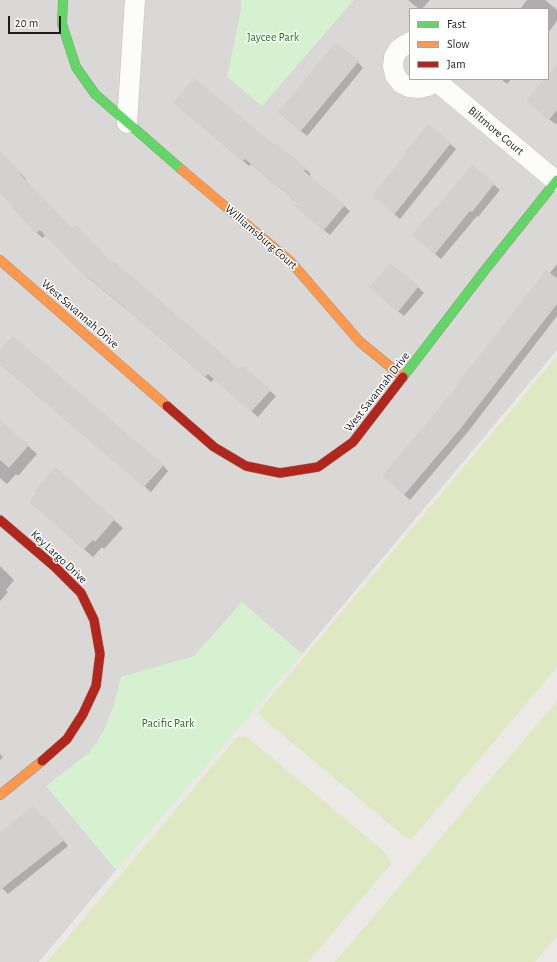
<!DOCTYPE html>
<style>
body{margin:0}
#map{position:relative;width:557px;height:962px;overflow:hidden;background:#ebe8e5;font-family:"Alegreya Sans",sans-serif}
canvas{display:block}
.legend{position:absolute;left:409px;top:8px;width:140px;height:72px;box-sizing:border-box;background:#fff;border:1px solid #a5a5a5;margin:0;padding:5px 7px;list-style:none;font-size:12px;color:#1d1d1d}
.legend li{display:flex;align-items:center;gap:8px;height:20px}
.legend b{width:20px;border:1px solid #a5a5a5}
.scale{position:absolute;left:8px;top:16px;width:53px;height:18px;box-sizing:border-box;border:2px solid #1d1d1d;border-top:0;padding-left:5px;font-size:12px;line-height:14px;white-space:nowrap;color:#1d1d1d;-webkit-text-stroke:3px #fff;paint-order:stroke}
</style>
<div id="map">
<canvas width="557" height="962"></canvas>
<ul class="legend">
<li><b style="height:5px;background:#63d668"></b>Fast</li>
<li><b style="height:5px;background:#ff974d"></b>Slow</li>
<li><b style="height:5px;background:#b3261e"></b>Jam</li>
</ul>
<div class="scale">20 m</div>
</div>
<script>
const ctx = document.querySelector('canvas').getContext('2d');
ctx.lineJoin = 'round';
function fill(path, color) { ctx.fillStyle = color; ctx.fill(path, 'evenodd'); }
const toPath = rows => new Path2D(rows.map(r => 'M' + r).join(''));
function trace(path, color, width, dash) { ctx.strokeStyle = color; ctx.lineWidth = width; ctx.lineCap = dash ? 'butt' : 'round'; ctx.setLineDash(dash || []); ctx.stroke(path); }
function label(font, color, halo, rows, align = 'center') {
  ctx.font = font + ' "Alegreya Sans",sans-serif'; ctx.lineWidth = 3; ctx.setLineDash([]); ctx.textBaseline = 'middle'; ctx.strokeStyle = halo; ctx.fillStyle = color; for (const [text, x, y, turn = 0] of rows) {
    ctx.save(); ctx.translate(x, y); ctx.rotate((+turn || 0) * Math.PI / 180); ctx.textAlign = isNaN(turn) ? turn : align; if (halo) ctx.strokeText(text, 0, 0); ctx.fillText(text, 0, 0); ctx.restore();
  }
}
fill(toPath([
 [0,0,557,0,557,350,302,654,116,870,39,962,0,962],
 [410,9,548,9,548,79,410,79]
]), '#dad8d7');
fill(toPath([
 [557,356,557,667,416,834,411,839,405,837,261,717,258,712],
 [557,701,557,936,535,962,335,962],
 [246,736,380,848,390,859,391,864,308,962,47,962,237,737]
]), '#dee9c3');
fill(toPath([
 [241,0,354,0,262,106,227,77,241,11],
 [242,602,302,654,116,870,46,786,90,752,104,730,114,705,121,677,194,656]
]), '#d6f1d0');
fill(toPath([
 [408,0,430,0,422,9,419,9],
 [527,0,545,0,557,10,557,21,548,33,548,9,520,9],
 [358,62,363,68,307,136,284,117],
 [557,69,557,123,555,124,533,106,546,79,548,79,548,76],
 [501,79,511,79,507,84],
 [180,108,276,147,278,145,311,174,309,177,350,211,330,235,302,212,299,204,251,164,249,166],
 [450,144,456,149,400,219,373,195],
 [0,152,26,179,25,180,72,230,240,370,270,391,276,396,258,417,214,379,211,382,130,312,87,277,46,235,42,238,12,207,14,206,0,192],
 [472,166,500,190,478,217,477,216,441,259,413,235,437,209],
 [557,264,557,316,467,433,410,500,389,481,459,387],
 [418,287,424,293,404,316,376,293],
 [0,353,163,465,168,471,151,492,0,364],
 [0,421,37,454,18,476,16,474,7,484,0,478],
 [56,468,123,528,104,549,102,547,93,557,39,510,37,493],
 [0,566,14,580,6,590,8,592,0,601],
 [0,754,3,757,0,760],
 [33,807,42,818,49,822,68,846,8,894,0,886,0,833]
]), '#0003');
fill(toPath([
 [336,42,359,61,301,131,278,112],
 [557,64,557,110,549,120,526,101,544,79,548,79,548,75],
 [194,78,276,146,277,144,306,168,304,171,345,205,324,230,295,207,298,203,245,159,243,161,173,103],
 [428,124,451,143,394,215,372,195,406,154,405,152],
 [0,151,21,173,20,174,72,228,76,225,112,263,114,261,240,369,243,366,271,390,251,412,208,374,205,377,123,306,80,271,40,230,36,233,11,207,12,206,0,193],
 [472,165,495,183,472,212,470,211,435,254,412,235,435,207,436,208],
 [390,263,419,286,398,312,369,288],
 [546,270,557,278,557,304,461,428,404,495,382,476,457,387,456,386],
 [13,336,164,465,144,487,0,364,0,351],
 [0,420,29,445,9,468,0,460],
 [55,467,115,519,95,542,93,540,84,549,29,502,36,493,34,492],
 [33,806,41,817,44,815,64,840,0,890,0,832]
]), '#d4d0ce');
const street = toPath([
 [410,42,399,49,394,57,393,66,395,75,401,83,409,87,419,88,428,86,436,79],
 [435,80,556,181],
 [127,123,135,0]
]);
const fast = toPath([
 [63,0,62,24,76,67,95,94,182,170],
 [403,377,485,270,557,180]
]);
const slow = toPath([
 [182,170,290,261,360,342,403,377],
 [0,260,167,406],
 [0,795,42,761]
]);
const jam = toPath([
 [167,406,214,447,246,466,280,473,318,467,353,442,403,377],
 [0,520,55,567,81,593,94,620,100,654,96,686,83,714,67,739,42,761]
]);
trace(street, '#c2c1c0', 21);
trace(fast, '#95927d', 10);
trace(slow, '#95927d', 10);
trace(jam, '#95927d', 10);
trace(street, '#fcfcfb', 20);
trace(fast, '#63d668', 9);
trace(slow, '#ff974d', 9);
trace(jam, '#b3261e', 9);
label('12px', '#157b0b', '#fff', [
 ["Jaycee Park",273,37],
 ["Pacific Park",168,723]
]);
label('12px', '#1d1d1d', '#fff', [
 ["Biltmore Court",496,131,40],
 ["Williamsburg Court",261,237,41],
 ["West Savannah Drive",80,314,41],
 ["West Savannah Drive",377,392,-52],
 ["Key Largo Drive",59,557,43]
]);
</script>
